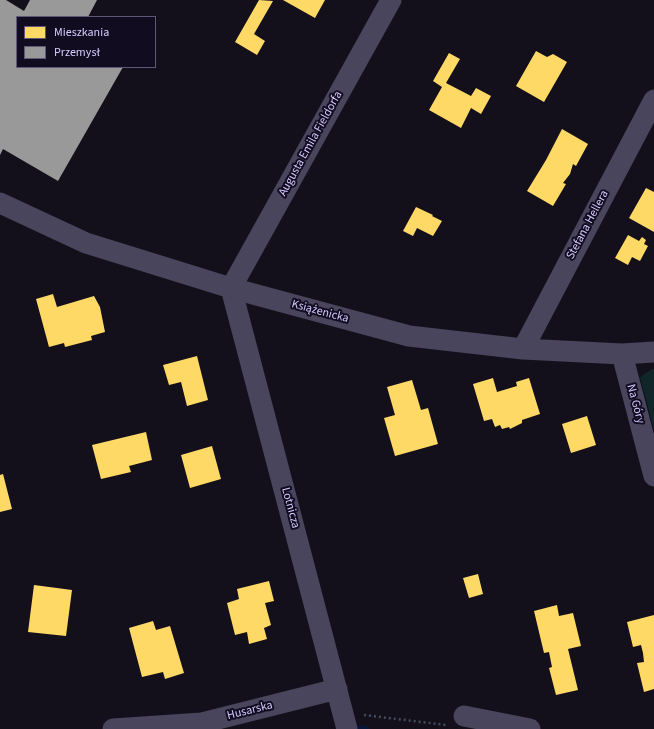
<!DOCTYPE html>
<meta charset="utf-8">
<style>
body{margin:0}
#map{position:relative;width:654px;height:729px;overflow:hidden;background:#13101c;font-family:"Source Sans 3",sans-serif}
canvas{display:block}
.legend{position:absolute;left:16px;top:16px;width:140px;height:52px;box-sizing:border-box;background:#110c20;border:1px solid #605879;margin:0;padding:5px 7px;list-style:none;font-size:12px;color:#d6cbff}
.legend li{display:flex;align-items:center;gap:8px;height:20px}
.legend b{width:20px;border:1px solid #605879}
</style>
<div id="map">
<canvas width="654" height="729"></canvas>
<ul class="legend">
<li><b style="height:11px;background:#ffd966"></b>Mieszkania</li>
<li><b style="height:11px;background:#999"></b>Przemysł</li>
</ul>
</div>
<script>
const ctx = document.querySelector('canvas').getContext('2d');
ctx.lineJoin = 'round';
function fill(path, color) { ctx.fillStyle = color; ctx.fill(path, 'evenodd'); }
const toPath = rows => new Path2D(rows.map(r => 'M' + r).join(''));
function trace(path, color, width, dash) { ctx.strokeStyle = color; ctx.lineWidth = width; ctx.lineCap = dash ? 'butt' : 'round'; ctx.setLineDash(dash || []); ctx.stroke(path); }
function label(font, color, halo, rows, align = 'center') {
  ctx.font = font + ' "Source Sans 3",sans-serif'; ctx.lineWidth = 4; ctx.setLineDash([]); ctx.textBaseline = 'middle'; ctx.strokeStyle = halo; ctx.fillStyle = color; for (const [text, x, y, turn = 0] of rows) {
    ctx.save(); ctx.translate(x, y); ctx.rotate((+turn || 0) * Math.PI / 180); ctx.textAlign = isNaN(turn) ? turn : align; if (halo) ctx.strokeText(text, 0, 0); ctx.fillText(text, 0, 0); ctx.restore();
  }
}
fill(toPath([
 [652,369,654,369,654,430,640,377]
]), '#102628');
fill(toPath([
 [259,0,273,1,254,34,265,41,257,55,235,42],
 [283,0,325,0,315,18],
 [536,51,547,57,553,54,567,62,544,102,516,86],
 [449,53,460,59,446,83,471,96,476,88,491,96,481,114,471,108,461,128,429,110,442,87,433,81],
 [562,129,588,144,576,166,573,164,570,174,563,183,566,184,553,206,527,191,546,160],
 [646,188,654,192,654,232,629,218],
 [416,207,433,215,432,216,442,221,433,236,417,228,413,236,403,231],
 [628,235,639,241,642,237,646,240,644,244,648,246,640,261,632,257,628,265,615,258],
 [53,294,57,307,94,296,100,307,105,332,91,336,92,340,65,347,64,343,49,347,36,299],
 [197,356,208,400,187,406,181,382,169,385,163,365],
 [493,378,497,392,517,386,516,382,529,378,540,414,522,420,522,423,510,429,509,427,502,429,500,425,495,427,492,419,484,421,473,384],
 [412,380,421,410,428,408,438,444,395,456,384,418,395,415,387,387],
 [587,416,596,445,571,453,562,424],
 [146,432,152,460,129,466,131,472,101,479,92,445],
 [212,446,221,479,190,488,181,455],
 [3,474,12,509,0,512,0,475],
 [478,574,483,594,469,598,463,578],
 [269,581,274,601,265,603,271,625,264,628,267,639,249,644,247,632,235,635,227,603,239,599,237,589],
 [34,585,72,590,66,636,28,632],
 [557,605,559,616,573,613,581,646,568,649,578,690,556,695,549,668,552,667,549,652,544,653,534,611],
 [654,615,654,689,644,692,637,663,644,662,643,653,641,645,633,647,627,622],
 [153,621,156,630,170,626,184,673,165,679,163,672,142,677,129,628]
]), '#ffd966');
fill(toPath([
 [0,0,6,0,24,11,30,0,97,0,88,17,17,17,17,67,123,67,58,181,3,149,0,155]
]), '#999');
trace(toPath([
 [353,728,366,729]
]), '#08153b', 6);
trace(toPath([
 [364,715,446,725]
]), '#434e5d', 2.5, [2, 3]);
trace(toPath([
 [0,203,86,243,231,288,409,336,523,349,622,354,654,352],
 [523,349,654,100],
 [622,354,654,476],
 [464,716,530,729],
 [113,729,202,723,337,689],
 [347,729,231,288,391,0]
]), '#48455d', 21);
label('12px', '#d6cbff', '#110c20', [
 ["Augusta Emila Fieldorfa",311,144,-61],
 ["Stefana Hellera",588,225,-62],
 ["Książenicka",320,312,15],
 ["Na Góry",635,404,75],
 ["Lotnicza",290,508,75],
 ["Husarska",250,711,-14]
]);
</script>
